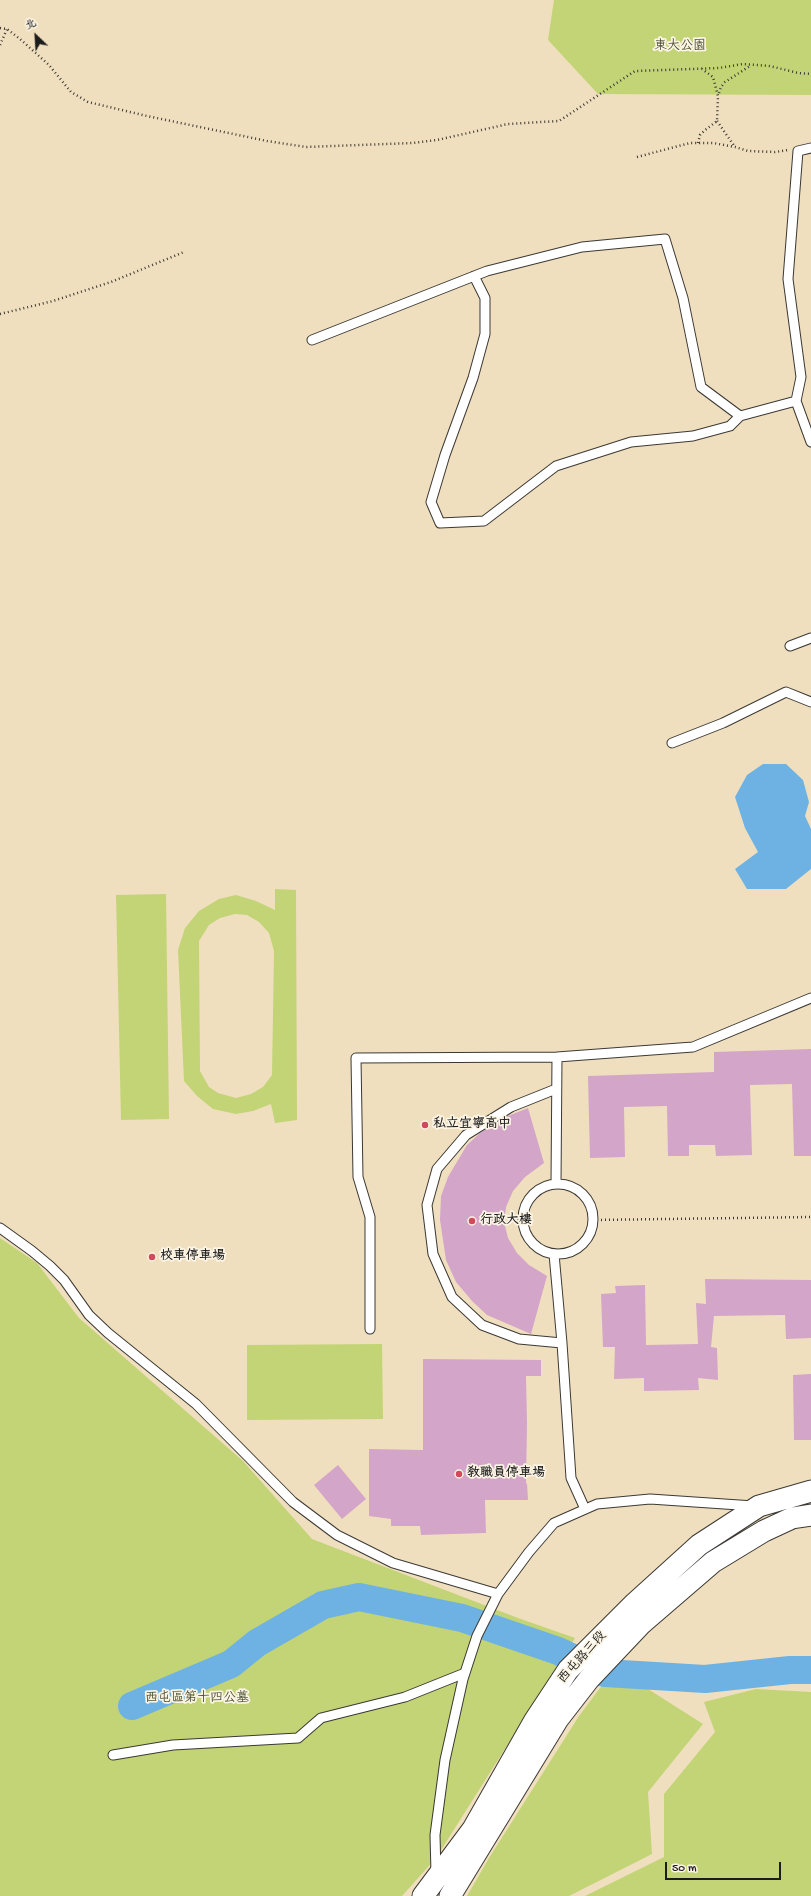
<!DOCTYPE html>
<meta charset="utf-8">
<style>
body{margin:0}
#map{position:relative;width:811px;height:1896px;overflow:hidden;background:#f0dfbe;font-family:"Gochi Hand","LXGW WenKai TC",sans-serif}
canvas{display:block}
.north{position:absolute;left:16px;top:16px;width:40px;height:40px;-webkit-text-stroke:3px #fcf5e5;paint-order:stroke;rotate:335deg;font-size:11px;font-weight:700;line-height:16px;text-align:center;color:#1c1c1c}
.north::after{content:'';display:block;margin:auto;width:14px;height:18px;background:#1c1c1c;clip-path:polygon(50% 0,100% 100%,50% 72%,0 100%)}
.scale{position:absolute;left:665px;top:1862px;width:116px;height:18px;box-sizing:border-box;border:2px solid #1c1c1c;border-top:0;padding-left:5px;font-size:12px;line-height:14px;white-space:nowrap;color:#1c1c1c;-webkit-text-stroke:3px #fcf5e5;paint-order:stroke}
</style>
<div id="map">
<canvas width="811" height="1896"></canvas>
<div class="north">北</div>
<div class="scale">50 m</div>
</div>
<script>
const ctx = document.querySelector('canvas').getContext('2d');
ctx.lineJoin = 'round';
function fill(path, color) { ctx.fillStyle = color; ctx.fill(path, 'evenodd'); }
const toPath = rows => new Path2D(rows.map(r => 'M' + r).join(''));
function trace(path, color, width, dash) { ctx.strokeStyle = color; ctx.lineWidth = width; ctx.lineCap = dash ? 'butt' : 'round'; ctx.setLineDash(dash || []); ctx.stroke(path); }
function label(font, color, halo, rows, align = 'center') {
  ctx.font = font + ' "Gochi Hand","LXGW WenKai TC",sans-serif'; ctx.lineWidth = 3.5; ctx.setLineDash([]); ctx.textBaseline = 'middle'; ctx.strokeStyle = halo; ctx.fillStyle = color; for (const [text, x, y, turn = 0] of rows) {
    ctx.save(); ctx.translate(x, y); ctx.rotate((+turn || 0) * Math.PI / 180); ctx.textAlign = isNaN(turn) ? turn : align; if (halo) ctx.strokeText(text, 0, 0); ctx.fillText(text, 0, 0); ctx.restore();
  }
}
fill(toPath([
 [554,0,811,0,811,95,598,94,548,40],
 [275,889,296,890,297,1120,275,1123,271,1104,253,1111,236,1114,213,1109,197,1096,184,1081,178,950,185,928,199,911,219,899,236,895,256,901,275,910],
 [235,914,247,915,259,922,269,933,274,951,272,1075,263,1087,251,1094,236,1098,218,1093,209,1087,200,1071,199,941,209,925,220,918],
 [166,894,169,1119,121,1120,116,895],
 [0,1238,37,1263,79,1318,243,1461,312,1539,518,1618,575,1638,436,1858,402,1896,0,1896],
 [382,1344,383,1419,247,1420,247,1345],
 [615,1668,703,1724,648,1792,652,1854,569,1896,467,1896,489,1858,579,1716],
 [756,1689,811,1692,811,1896,585,1896,664,1857,664,1794,715,1732,704,1702]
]), '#c2d476');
fill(toPath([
 [763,764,786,764,803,780,809,802,805,816,811,829,811,869,786,889,747,889,735,869,758,852,745,828,735,797,747,775]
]), '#6db2e3');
trace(toPath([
 [132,1706,231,1664,257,1643,323,1605,359,1597,462,1618,558,1651,605,1673,705,1679,790,1670,811,1670]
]), '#6db2e3', 28);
fill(toPath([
 [811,1049,811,1156,794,1156,792,1084,750,1085,752,1155,716,1156,715,1145,689,1145,689,1156,668,1156,667,1106,624,1107,625,1157,590,1158,588,1076,714,1072,714,1052],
 [528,1108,544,1163,525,1177,513,1191,506,1207,504,1222,508,1238,517,1253,529,1265,547,1276,531,1334,487,1315,472,1301,456,1282,446,1260,440,1220,441,1196,448,1177,467,1145,480,1133,508,1116],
 [705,1279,811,1280,811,1338,786,1339,785,1315,714,1316,711,1347,717,1348,718,1380,698,1378,699,1390,644,1391,644,1378,614,1379,615,1347,603,1347,601,1294,616,1293,615,1286,645,1285,646,1345,698,1344,696,1303,706,1304],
 [423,1359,541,1360,541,1376,526,1376,527,1423,526,1484,527,1483,528,1500,485,1500,486,1533,421,1535,420,1526,391,1526,391,1519,369,1516,369,1449,423,1450],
 [811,1374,811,1440,794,1440,793,1375],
 [338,1465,366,1499,342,1519,314,1485]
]), '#d3a5c8');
const service = toPath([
 [474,276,485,298,485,334,473,378,445,455,431,502,440,523,484,521,556,466,631,442,693,436,730,426,740,416],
 [312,340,487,271,582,247,665,239,683,298,701,387,740,416,796,401,801,377,788,279,798,151,811,148],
 [796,401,811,442],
 [790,646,811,638],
 [672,743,723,723,786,692,811,702],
 [556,1089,511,1107,466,1135,437,1169,427,1205,433,1254,452,1297,482,1325,519,1339,562,1343],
 [556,1184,557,1057,693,1047,811,998],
 '523 1219a35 35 0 1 1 70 0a35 35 0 1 1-70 0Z',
 [0,1228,32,1251,50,1266,64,1280,89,1315,108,1333,196,1404,293,1502,337,1535,393,1563,498,1594,529,1552,554,1523,597,1504,650,1499,754,1506],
 [554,1254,562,1343,571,1478,585,1509],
 [370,1329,370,1217,358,1177,356,1058,557,1057],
 [113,1755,173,1745,298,1738,321,1718,405,1697,465,1673],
 [436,1873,435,1835,445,1760,463,1679,477,1636,498,1594]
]);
const tertiary = toPath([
 [423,1896,473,1829,535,1720,568,1670,635,1603,699,1545,759,1506,811,1491],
 [450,1896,558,1719,589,1679,641,1624,713,1562,764,1531,792,1518,811,1515]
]);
trace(service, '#3c3934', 11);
trace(tertiary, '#3c3934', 23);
trace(toPath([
 [0,28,7,29,20,39,49,65,71,92,88,102,147,116,267,141,306,147,413,143,437,140,508,124,559,121,635,71,719,68,743,64,770,66,798,73,811,74],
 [0,45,7,29],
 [719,93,721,87,725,82,750,66],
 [717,121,735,147],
 [698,143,700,135,704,131,717,121,718,96,713,77,702,69],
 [637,157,690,143,713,143,735,147,748,151,775,152,788,150],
 [0,314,53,301,111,282,184,252],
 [593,1220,811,1217]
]), '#3c3934', 2.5, [1, 3]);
trace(service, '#fff', 9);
trace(tertiary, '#fff', 21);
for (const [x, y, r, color] of [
 [425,1125,4,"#d1495b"],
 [472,1221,4,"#d1495b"],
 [152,1257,4,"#d1495b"],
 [459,1474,4,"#d1495b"]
]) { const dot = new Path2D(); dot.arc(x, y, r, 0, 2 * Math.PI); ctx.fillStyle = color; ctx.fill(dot); trace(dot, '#fcf5e5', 1.5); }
label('13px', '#4e5337', '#fcf5e5', [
 ["東大公園",680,47],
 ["西屯區第十四公墓",197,1699]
]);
label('bold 13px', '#1c1c1c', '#fcf5e5', [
 ["私立宜寧高中",433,1125],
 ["行政大樓",480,1221],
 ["校車停車場",160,1257],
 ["教職員停車場",467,1474]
], 'left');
label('13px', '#1c1c1c', '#fcf5e5', [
 ["西屯路三段",583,1658,-48]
]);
</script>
